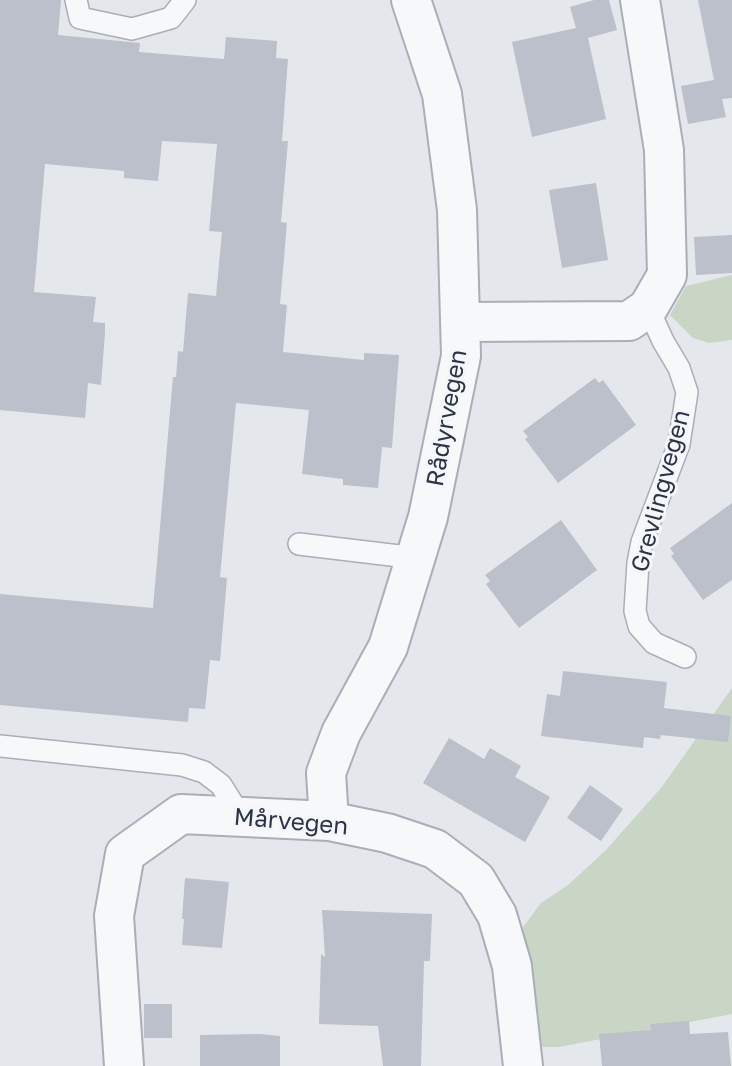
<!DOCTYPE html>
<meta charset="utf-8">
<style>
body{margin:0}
canvas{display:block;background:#e4e7ec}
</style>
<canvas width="732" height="1066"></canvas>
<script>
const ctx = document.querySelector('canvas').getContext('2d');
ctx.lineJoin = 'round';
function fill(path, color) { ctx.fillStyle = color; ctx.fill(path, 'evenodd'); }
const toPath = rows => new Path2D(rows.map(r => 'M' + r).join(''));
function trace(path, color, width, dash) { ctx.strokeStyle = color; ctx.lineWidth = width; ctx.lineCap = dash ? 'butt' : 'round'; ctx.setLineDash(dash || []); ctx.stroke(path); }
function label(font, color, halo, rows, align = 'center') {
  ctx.font = font + ' "Golos Text",sans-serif'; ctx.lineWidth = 6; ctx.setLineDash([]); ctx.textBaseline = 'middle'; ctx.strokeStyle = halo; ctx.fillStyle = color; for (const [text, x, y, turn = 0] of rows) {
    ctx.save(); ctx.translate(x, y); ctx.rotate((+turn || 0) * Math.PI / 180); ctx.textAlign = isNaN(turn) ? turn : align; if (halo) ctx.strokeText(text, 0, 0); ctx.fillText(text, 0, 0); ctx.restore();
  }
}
fill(toPath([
 [732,275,732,340,709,343,693,338,670,315,686,286],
 [732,688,732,1014,559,1047,543,1047,518,1025,511,943,541,903,568,885,605,851,661,788]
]), '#c9d6c5');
fill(toPath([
 [0,0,61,0,58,35,140,43,139,52,224,59,226,37,277,41,276,58,288,59,282,141,288,141,281,222,287,223,280,304,287,305,283,352,364,360,364,353,399,355,392,448,382,447,378,488,343,485,343,479,302,474,309,410,236,403,220,577,227,578,220,661,210,660,205,709,189,708,188,722,0,705,0,594,153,608,173,377,176,377,178,351,183,352,188,293,216,296,222,232,209,231,217,144,162,141,158,181,124,178,124,171,45,164,34,292,96,297,93,322,105,323,105,333,101,385,88,383,85,418,0,410],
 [594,0,609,0,617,30,588,38,606,119,532,137,512,42,576,28,570,7],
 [698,0,732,0,732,98,722,99,726,117,688,124,681,86,714,80],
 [596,183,608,260,562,268,549,190],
 [732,235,732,273,696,275,694,237],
 [595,378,599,383,603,380,636,425,558,483,525,439,528,437,523,431],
 [732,503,732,580,703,600,671,556,674,554,670,548],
 [561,520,597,570,519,628,486,584,490,581,485,575],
 [563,671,667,682,664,708,731,716,728,742,661,735,660,739,644,737,643,748,541,736,547,694,560,696],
 [449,738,484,759,490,748,521,766,515,777,550,797,525,842,423,783],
 [590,785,623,809,601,841,567,818],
 [185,878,229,882,222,948,182,945,184,919,182,919],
 [322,910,432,914,430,961,424,961,421,1066,383,1066,378,1026,319,1024,321,954,325,957],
 [144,1004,172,1004,172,1038,144,1038],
 [689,1021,690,1034,728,1032,731,1066,602,1066,599,1034,651,1030,650,1024],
 [260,1034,280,1036,280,1066,200,1066,200,1035]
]), '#bbc0ca');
const lane = toPath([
 [76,0,80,18,132,29,171,18,185,0],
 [648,308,663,341,679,368,687,392,679,444,642,542,638,563,635,611,639,626,654,643,685,657],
 [299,544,416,558],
 [0,746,182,765,204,772,221,785,241,817]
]);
const street = toPath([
 [462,322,629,321,648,308,667,275,664,150,640,0],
 [329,821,326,773,341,733,388,647,428,517,461,356,457,210,442,94,411,0],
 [124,1066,114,916,125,854,181,814,329,821,387,833,435,849,476,880,497,915,512,966,523,1066]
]);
trace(lane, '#a9aeb7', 24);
trace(street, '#a9aeb7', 42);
trace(lane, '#f7f8fa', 21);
trace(street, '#f7f8fa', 38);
label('24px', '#2b3445', '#f4f6f9', [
 ["Rådyrvegen",447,418,-80],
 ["Grevlingvegen",661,491,-75],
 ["Mårvegen",291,822,5]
]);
</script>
